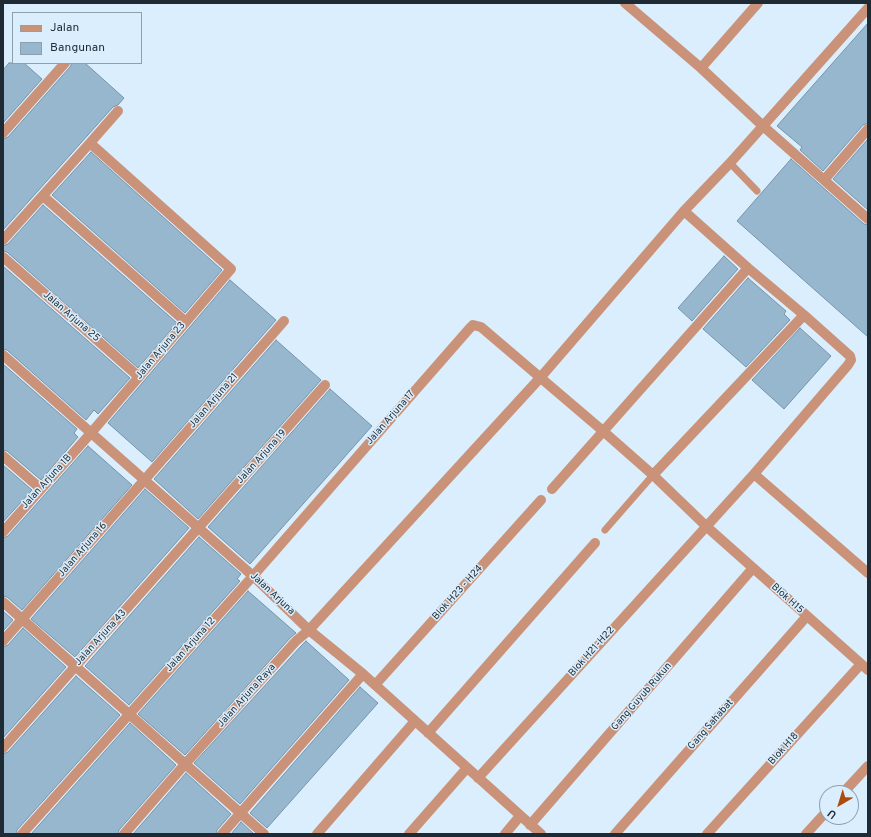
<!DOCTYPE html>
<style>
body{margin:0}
#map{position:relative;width:871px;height:837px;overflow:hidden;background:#daeefd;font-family:Overpass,sans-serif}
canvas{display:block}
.frame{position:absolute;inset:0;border:4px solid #1e2b34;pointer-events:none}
.legend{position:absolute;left:12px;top:12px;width:130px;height:52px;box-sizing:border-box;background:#daeefd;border:1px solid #8fa0ad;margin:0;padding:5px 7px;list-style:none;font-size:12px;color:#1e2b34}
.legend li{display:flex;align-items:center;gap:8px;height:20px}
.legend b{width:20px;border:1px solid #8fa0ad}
.north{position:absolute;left:819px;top:785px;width:40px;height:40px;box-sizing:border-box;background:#daeefd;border:1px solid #8fa0ad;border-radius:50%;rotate:218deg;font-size:11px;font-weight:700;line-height:16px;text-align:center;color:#1e2b34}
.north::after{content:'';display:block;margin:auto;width:14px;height:18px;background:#ad4b0d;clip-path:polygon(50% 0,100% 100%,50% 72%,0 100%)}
</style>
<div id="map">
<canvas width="871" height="837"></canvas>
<div class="frame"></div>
<ul class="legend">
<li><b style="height:5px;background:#ca9379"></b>Jalan</li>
<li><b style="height:11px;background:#97b7cf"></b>Bangunan</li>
</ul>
<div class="north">U</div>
</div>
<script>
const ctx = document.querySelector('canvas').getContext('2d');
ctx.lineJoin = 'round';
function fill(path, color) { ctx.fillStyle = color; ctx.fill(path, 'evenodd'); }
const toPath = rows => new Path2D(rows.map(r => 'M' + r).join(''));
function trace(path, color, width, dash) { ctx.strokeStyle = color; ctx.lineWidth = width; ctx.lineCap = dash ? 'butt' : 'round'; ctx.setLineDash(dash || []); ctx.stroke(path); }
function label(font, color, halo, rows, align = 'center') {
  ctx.font = font + ' Overpass,sans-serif'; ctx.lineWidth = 3; ctx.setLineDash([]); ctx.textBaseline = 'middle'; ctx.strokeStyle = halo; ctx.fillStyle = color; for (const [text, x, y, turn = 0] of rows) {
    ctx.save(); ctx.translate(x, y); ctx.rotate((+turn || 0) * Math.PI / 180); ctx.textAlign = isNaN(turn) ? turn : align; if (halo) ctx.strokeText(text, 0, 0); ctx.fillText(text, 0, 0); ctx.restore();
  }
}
const building = toPath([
 [868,23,868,123,863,125,823,171,800,150,802,147,777,126,868,23],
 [9,63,24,63,42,79,3,123,3,70,9,63],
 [72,63,85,63,124,98,118,105,113,107,3,230,3,139,8,137,70,67,72,63],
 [868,139,868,210,833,179,868,139],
 [91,152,222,270,185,313,52,195,91,152],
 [791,159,864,224,868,225,868,337,737,221,791,159],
 [43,205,177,323,138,368,7,252,3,251,3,246,8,244,43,205],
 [724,256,738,269,692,321,678,308,724,256],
 [3,266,130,378,98,414,94,410,86,420,7,350,3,349,3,266],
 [748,278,786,311,784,314,790,320,746,367,703,329,748,278],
 [230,280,276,320,152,462,108,423,230,280],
 [800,328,831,356,784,409,752,380,800,328],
 [276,340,321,380,198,519,154,479,276,340],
 [3,364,77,429,74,433,78,437,41,480,7,451,3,450,3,364],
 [330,389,372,426,250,564,208,527,330,389],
 [88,446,132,485,22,610,7,597,3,596,3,538,8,536,88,446],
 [3,465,32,490,3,522,3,465],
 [145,489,189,528,75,657,31,619,145,489],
 [199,537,241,574,237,579,240,581,129,705,85,666,199,537],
 [248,591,296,633,291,637,185,755,138,714,248,591],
 [3,611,13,620,3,631,3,611],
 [23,628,66,667,3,738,3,647,8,645,23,628],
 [306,641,349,680,240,804,194,763,301,646,306,641],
 [76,676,120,715,17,830,16,834,3,834,3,754,8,752,76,676],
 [360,687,378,703,267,828,250,813,360,687],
 [130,723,176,765,119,830,118,834,31,834,130,723],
 [186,773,231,814,217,830,216,834,133,834,186,773],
 [241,822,254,834,231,834,241,822]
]);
fill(building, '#97b7cf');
trace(building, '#7594ab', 1);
trace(toPath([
 [730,163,757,191],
 [605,530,653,475]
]), '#ca9379', 7);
trace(toPath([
 [625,3,701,68,763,126,868,219],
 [701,68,758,3],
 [3,133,65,63],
 [824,180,868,129],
 [43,196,186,322],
 [3,240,90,143,118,111],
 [3,257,139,377],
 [3,355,253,576,309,630,363,674,541,834],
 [3,456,41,489],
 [754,474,868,573],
 [653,475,804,315],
 [552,489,748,268],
 [3,532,91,433,231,269,90,143],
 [3,602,264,834],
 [3,641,284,321],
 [375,685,541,500],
 [428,733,595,543],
 [3,748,325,385],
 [478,778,754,474,848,365,851,360,850,356,804,315,748,268,684,211],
 [843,793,868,766],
 [530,825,753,568],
 [22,834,253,576,469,329,473,325,481,327,603,431,653,475,707,527,868,670],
 [124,834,186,763,296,641,309,630,540,378,684,211,730,163,868,8],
 [222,834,363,674],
 [317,834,415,721],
 [409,834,467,768],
 [505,834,520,816],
 [615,834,807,616],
 [707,834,861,664],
 [806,834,827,811]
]), '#ca9379', 10);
label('10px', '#1e2b34', '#daeefd', [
 ["Jalan Arjuna 25",71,317,41],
 ["Jalan Arjuna 23",161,351,-50],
 ["Jalan Arjuna 21",214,401,-49],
 ["Jalan Arjuna 17",391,418,-49],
 ["Jalan Arjuna 19",262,457,-48],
 ["Jalan Arjuna 1B",47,482,-48],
 ["Jalan Arjuna 16",83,550,-49],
 ["Blok H23 - H24",458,593,-48],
 ["Jalan Arjuna",272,594,43],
 ["Blok H15",787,599,42],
 ["Jalan Arjuna 43",101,638,-48],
 ["Jalan Arjuna 12",191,645,-48],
 ["Blok H21-H22",592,652,-48],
 ["Jalan Arjuna Raya",247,696,-48],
 ["Gang Guyub Rukun",642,697,-49],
 ["Gang Sahabat",711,725,-49],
 ["Blok H18",784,749,-48]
]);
</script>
